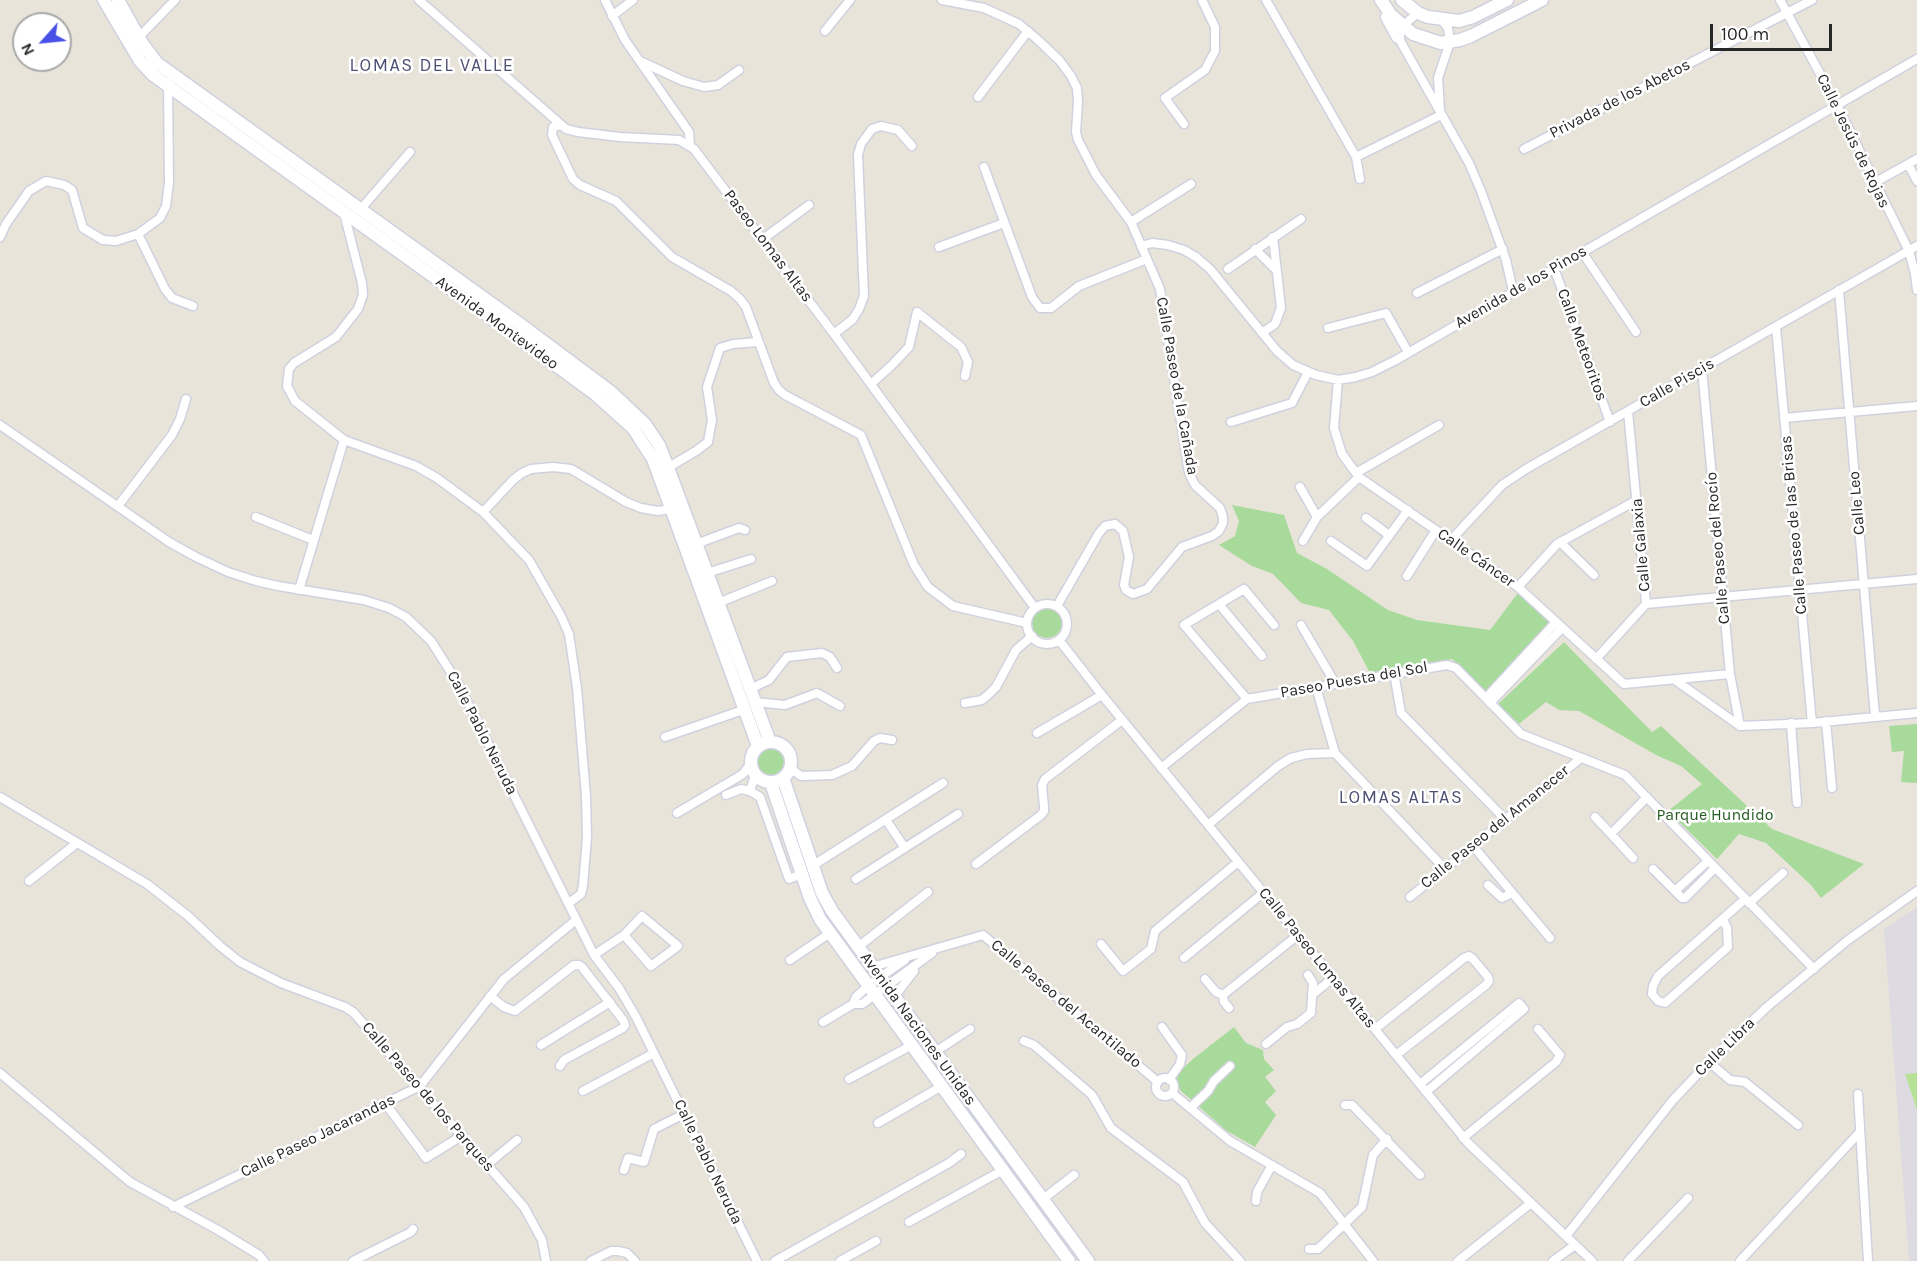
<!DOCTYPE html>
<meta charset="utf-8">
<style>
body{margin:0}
#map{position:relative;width:1917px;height:1261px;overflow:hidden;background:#e9e4da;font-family:Karla,sans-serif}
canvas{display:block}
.north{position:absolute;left:12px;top:12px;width:60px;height:60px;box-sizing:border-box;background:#fff;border:2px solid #a9a9a9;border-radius:50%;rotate:243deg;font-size:16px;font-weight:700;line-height:24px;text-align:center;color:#272727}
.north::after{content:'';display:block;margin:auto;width:21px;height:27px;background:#4851e7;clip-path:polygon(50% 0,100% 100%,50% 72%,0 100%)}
.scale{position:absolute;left:1710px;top:24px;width:122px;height:27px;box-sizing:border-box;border:3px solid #272727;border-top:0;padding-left:8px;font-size:18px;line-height:21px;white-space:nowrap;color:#272727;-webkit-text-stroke:4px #fff;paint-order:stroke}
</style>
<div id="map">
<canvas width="1917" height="1261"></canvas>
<div class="north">N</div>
<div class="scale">100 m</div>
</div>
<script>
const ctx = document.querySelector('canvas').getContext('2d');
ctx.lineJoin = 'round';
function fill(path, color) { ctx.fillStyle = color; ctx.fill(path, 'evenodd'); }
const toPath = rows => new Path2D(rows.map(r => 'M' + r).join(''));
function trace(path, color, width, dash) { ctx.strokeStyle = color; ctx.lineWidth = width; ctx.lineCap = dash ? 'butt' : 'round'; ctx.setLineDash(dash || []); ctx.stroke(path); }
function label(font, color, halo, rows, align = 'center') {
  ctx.font = font + ' Karla,sans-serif'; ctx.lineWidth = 5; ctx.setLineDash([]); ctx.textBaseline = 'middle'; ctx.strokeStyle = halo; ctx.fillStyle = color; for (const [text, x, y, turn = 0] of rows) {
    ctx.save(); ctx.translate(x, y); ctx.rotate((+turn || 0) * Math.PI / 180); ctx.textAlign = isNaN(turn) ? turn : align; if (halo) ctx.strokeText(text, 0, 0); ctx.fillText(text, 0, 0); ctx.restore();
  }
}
fill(toPath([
 [1917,907,1917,1261,1909,1261,1884,929]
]), '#dddae1');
fill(toPath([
 [1232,505,1284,515,1297,553,1327,569,1388,610,1417,620,1490,630,1518,593,1551,623,1485,693,1452,659,1370,673,1353,641,1329,610,1301,603,1273,574,1252,566,1219,545,1235,536,1239,521],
 '1032 623a15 15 0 1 1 30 0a15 15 0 1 1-30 0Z',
 [1564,642,1652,732,1661,726,1772,829,1864,864,1821,898,1811,885,1766,843,1739,834,1717,859,1668,811,1702,784,1681,766,1656,755,1579,711,1559,710,1546,702,1519,724,1498,704],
 [1917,724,1917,783,1901,782,1904,751,1892,752,1889,726],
 '752 762a19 19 0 1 1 38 0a19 19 0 1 1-38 0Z',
 [1234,1027,1246,1043,1263,1050,1264,1059,1274,1070,1265,1077,1276,1091,1265,1102,1276,1115,1255,1147,1227,1131,1181,1091,1173,1078,1193,1059]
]), '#a8da9b');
fill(toPath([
 [1917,1073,1917,1110,1905,1074]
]), '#b8e198');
const street = toPath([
 [419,0,566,129,578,132,620,137,679,140,694,149,834,334,1035,608],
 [605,0,625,40,689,132,690,145],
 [942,0,984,8,1019,24,1038,40,1060,61,1071,76,1077,88,1078,102,1076,132,1078,140,1096,175,1131,222,1160,289,1189,473,1195,485,1220,508,1223,517,1223,523,1219,531,1212,536,1182,547,1147,589,1133,594,1126,590,1124,585,1129,557,1123,531,1115,524,1105,526,1099,533,1057,606],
 [1266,0,1356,157,1360,179],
 [1780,0,1837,105,1909,251,1915,274,1917,290],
 [1418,13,1407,22,1398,37,1469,163,1481,191,1506,260,1513,291],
 [612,16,633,0],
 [825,31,850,0],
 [139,37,175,0],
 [642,62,683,81,704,87,718,85,739,70],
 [978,97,1028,31],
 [1440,109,1438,78,1450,42,1448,28,1442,20],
 [1184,124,1165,98,1205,70,1215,51,1215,27,1202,0],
 [561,125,553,127,552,135,573,179,580,185,616,201,672,257,731,291,740,299,746,307,774,383,779,390,785,395,861,435,914,565,928,587,953,606,1027,623],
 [1524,149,1812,0],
 [1356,157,1441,115],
 [1908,164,1917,181],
 [984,167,1032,297,1040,308,1051,308,1079,286,1147,259],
 [1874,183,1917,159],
 [360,210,410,152],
 [344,213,362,283,363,295,358,309,336,337,294,363,289,369,287,386,295,401,344,440,416,466,437,478,483,512,529,560,561,616,569,634,577,688,586,796,587,837,583,886,581,894,569,903],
 [1131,222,1191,184],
 [138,234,165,289,172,298,193,306],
 [0,237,6,224,29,191,46,181,64,185,72,190,83,228,103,240,116,241,138,234,160,218,166,206,169,183,168,83],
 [763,239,809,205],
 [1141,246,1152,243,1168,245,1184,250,1196,257,1210,269,1277,351,1293,365,1316,375,1338,380,1356,377,1372,372,1396,360,1917,59],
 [939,247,1004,223],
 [1255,249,1276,270],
 [1582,252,1636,332],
 [1554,268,1610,422],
 [1228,269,1301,219],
 [1839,290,1875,716],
 [1417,293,1503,249],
 [1776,327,1812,723],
 [1328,328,1386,313,1408,352],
 [1262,333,1275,324,1281,308,1273,237],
 [834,334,853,319,859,309,864,296,858,155,861,144,872,129,881,126,898,130,912,146],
 [1702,369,1730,674,1740,726],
 [1338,380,1334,428,1342,454,1359,477,1518,587,1624,684,1730,674],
 [871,384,892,365,909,347,917,312,961,347,968,362,965,376],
 [1784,418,1917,406],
 [1231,422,1292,403,1308,372],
 [0,425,169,542,196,557,228,572,256,581,278,586,364,600,389,608,406,617,431,641,459,685,594,955,619,988,636,1017,757,1261],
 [664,470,696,451,708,442,712,420,707,387,720,348,733,344,758,342],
 [1356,473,1439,425],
 [1300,487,1317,517],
 [118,506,172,435,180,419,186,399],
 [483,512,513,480,522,473,531,469,553,467,571,469,626,502,641,508,658,511,676,508],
 [256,517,313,540],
 [1366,518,1389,535],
 [1451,540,1502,485,1526,469,1917,246],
 [1303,541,1317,517,1359,477],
 [1331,541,1367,566,1408,510],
 [1560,542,1594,575],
 [696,544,739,528,745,530],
 [707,573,751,559],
 [1407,576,1436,530],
 [1518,587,1557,544,1637,500],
 [299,590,344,440],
 [718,603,772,581],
 [1219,604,1262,656],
 [1646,604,1917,579],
 '1027 624a20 20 0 1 1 40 0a20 20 0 1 1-40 0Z',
 [1301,625,1335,683],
 [1059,640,1102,695,1468,1143,1592,1261],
 [1596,659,1646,604,1628,411],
 [1394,673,1401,713,1505,819],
 [1675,680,1740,726,1812,723,1917,713],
 [1316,687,1335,753,1445,869],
 [750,689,769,680,787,657,822,653,830,657,837,668],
 [1486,698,1556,622],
 [1247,699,1184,625,1244,589,1274,625],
 [755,702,785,705,817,693,840,706],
 [965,703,982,700,990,693,996,687,1016,650,1032,636],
 [1490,703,1562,628],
 [1826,721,1832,788],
 [1791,723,1797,803],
 [1037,733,1102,695],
 [665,737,743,710],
 [790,768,801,776,832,775,852,766,874,741,880,738,892,740],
 [1161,768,1247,699,1447,665,1456,668,1521,734,1625,775,1814,969],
 [750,791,755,775],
 [726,795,741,789,750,791,760,797,789,879,802,874],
 [0,797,147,884,188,916,220,946,240,962,281,983,345,1007,353,1012,524,1207,542,1240,546,1261],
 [677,813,743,774,750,764],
 [1595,817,1611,834,1647,797],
 [886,820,905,848],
 [1208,825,1278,766,1291,758,1307,754,1335,753],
 [1611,834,1633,858],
 [1473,846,1550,938],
 [976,864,1041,815,1044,811,1044,807,1042,785,1045,779,1122,720],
 [812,866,943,783],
 [1653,869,1675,891,1708,861],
 [856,879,958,814],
 [29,881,77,843],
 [1488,885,1502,898,1512,893],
 [1675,891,1682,898,1685,898,1715,868],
 [1410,897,1581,758],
 [1749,903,1783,873],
 [1723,919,1727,928,1728,947,1665,1003,1658,1001,1652,994,1653,986,1658,976,1745,899],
 [1101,944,1123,971,1151,949,1155,931,1238,862],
 [858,947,928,892],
 [594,955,624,935,642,916,678,946,651,966,624,935],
 [1184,958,1263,893],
 [790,960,830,933],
 [872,967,983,935,1158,1082],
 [1205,979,1216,992,1223,995,1224,1002,1229,1008],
 [1223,995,1298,935],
 [1312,995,1333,978],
 [490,996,504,1007,515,1011,574,965,579,965,582,967,623,1020,625,1025,623,1028,564,1060,560,1066],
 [894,997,914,971],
 [853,1004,856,997,869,985,905,960],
 [823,1022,853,1004,862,1004,932,953],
 [1162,1027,1182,1055,1180,1064,1169,1080],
 [1375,1029,1464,958,1469,956,1473,959,1488,977,1489,981,1486,985,1396,1055],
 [1024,1041,1034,1045,1092,1095,1111,1128,1183,1182,1205,1223,1240,1261],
 [1266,1044,1287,1027,1297,1024,1311,1013,1313,983,1308,975],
 [541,1045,610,1002],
 [935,1052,970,1029],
 [1709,1062,1730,1080,1745,1082,1798,1125],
 [0,1073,130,1182,218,1230,259,1255,264,1261],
 '1156 1087a9 9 0 1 1 18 0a9 9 0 1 1-18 0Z',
 [849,1079,912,1045],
 [1420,1084,1519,1003,1524,1009,1426,1092],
 [583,1091,654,1053],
 [1172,1093,1230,1141,1320,1193,1373,1261],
 [1858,1094,1868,1261],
 [385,1103,426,1158,463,1135],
 [1345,1105,1352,1105,1420,1175],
 [1190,1108,1208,1091,1214,1081,1230,1066],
 [878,1123,942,1086],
 [1463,1138,1556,1062,1560,1055,1538,1029],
 [488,1164,517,1140],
 [624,1170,628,1158,644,1162,654,1129,684,1114],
 [1043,1199,1074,1175],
 [1256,1201,1257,1192,1272,1165],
 [173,1207,420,1086,504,979,576,920],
 [909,1222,1003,1170],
 [1566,1236,1673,1100,1709,1062,1767,1007,1848,940,1917,891],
 [1309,1249,1318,1249,1362,1207,1373,1155,1387,1139],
 [353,1261,411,1232,413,1229],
 [591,1261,611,1251,618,1251,627,1253,635,1261],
 [775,1261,949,1163,961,1154],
 [840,1261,876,1241],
 [1458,1261,1531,1203],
 [1553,1261,1575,1245],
 [1628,1261,1688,1198],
 [1740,1261,1859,1133]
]);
const secondary = toPath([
 [104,0,140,61,153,75,512,333,595,394,633,428,653,459,758,746],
 [118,0,142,43,157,63,520,324,611,392,645,424,659,445,668,468,770,742],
 [1381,0,1391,15,1413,34,1441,43,1460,40,1471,36,1542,0],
 [1402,0,1418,13,1428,17,1459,21,1473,17,1507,0],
 [1387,17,1398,37],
 '751 762a20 20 0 1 1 40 0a20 20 0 1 1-40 0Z',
 [783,778,822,893,832,911,1088,1261],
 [771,783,810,898,820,919,1069,1261]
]);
trace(street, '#d0d1df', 11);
trace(secondary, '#d0d1df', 15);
trace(street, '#fff', 8);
trace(secondary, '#fff', 12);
label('16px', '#272727', '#fff', [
 ["Privada de los Abetos",1620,99,-27],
 ["Calle Jesús de Rojas",1853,141,64],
 ["Paseo Lomas Altas",768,246,53],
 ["Avenida de los Pinos",1521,287,-30],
 ["Avenida Montevideo",497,323,36],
 ["Calle Meteoritos",1582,345,70],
 ["Calle Piscis",1677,383,-30],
 ["Calle Paseo de la Cañada",1177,386,80],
 ["Calle Leo",1857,503,-95],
 ["Calle Paseo de las Brisas",1794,525,-95],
 ["Calle Galaxia",1641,545,-95],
 ["Calle Paseo del Rocío",1718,548,-95],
 ["Calle Cáncer",1476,558,35],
 ["Paseo Puesta del Sol",1354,680,-10],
 ["Calle Pablo Neruda",482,733,63],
 ["Calle Paseo del Amanecer",1495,827,-39],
 ["Calle Paseo Lomas Altas",1317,958,51],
 ["Calle Paseo del Acantilado",1066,1004,40],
 ["Avenida Naciones Unidas",918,1029,54],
 ["Calle Libra",1725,1047,-44],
 ["Calle Paseo de los Parques",428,1097,49],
 ["Calle Paseo Jacarandas",318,1136,-26],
 ["Calle Pablo Neruda",708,1162,64]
]);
label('16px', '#245c20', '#fff', [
 ["Parque Hundido",1715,815]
]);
ctx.letterSpacing = '1.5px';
label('18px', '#4d4f73', '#fff', [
 ["LOMAS DEL VALLE",432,66],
 ["LOMAS ALTAS",1401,798]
]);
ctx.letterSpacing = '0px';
</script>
